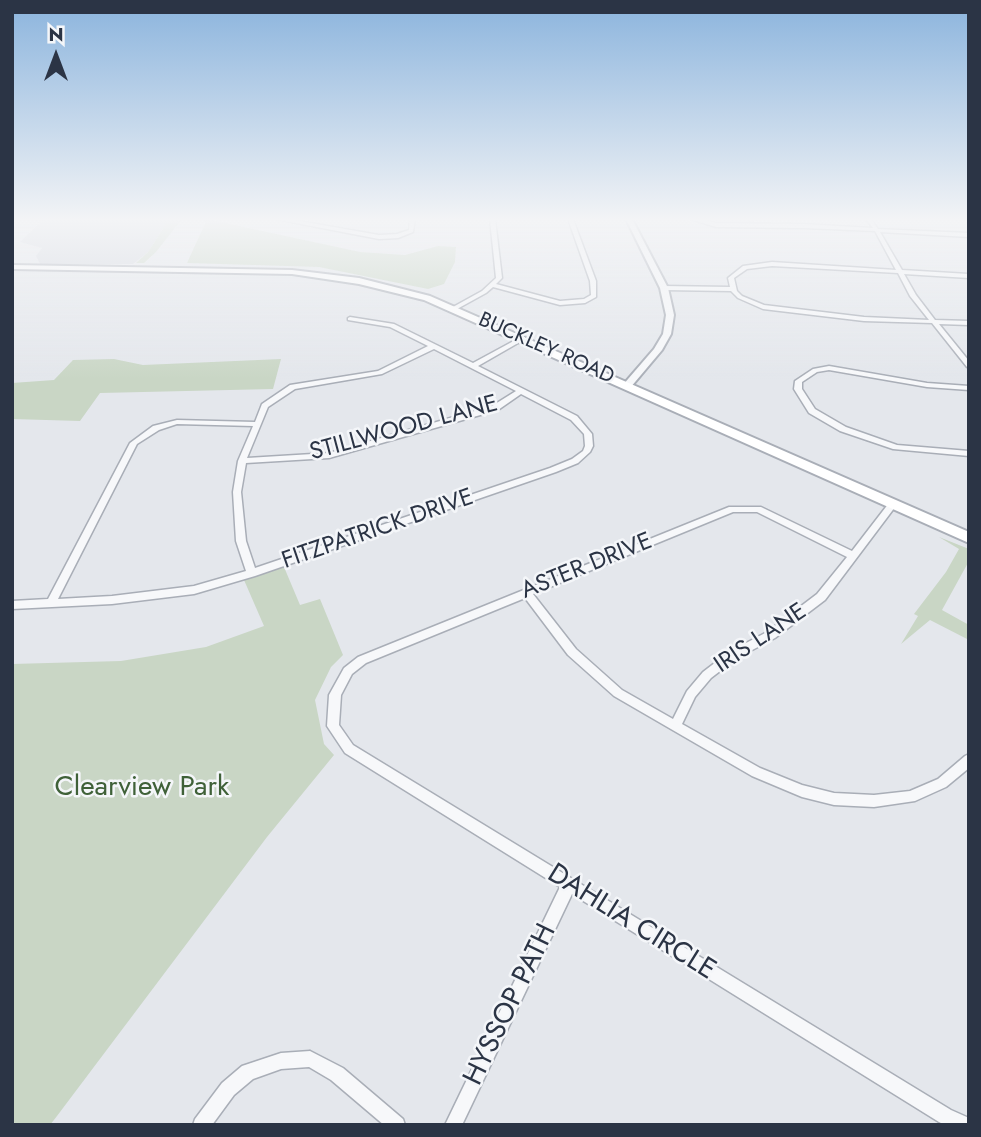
<!DOCTYPE html>
<style>
body{margin:0}
#map{position:relative;width:981px;height:1137px;overflow:hidden;background:#e4e7ec;font-family:Jost,sans-serif}
canvas{display:block}
.frame{position:absolute;inset:0;border:14px solid #2b3445;pointer-events:none}
.north{position:absolute;left:21px;top:21px;width:70px;height:70px;-webkit-text-stroke:5px #f4f6f9;paint-order:stroke;rotate:0deg;font-size:19px;font-weight:700;line-height:28px;text-align:center;color:#2b3445}
.north::after{content:'';display:block;margin:auto;width:24px;height:32px;background:#2b3445;clip-path:polygon(50% 0,100% 100%,50% 72%,0 100%)}
</style>
<div id="map">
<canvas width="981" height="1137"></canvas>
<div class="frame"></div>
<div class="north">N</div>
</div>
<script>
const ctx = document.querySelector('canvas').getContext('2d');
ctx.lineJoin = 'round';
function fill(path, color) { ctx.fillStyle = color; ctx.fill(path, 'evenodd'); }
const toPath = rows => new Path2D(rows.map(r => 'M' + r).join(''));
function trace(path, color, width, dash) { ctx.strokeStyle = color; ctx.lineWidth = width; ctx.lineCap = dash ? 'butt' : 'round'; ctx.setLineDash(dash || []); ctx.stroke(path); }
function label(font, color, halo, rows, align = 'center') {
  ctx.font = font + ' Jost,sans-serif'; ctx.lineWidth = 5; ctx.setLineDash([]); ctx.textBaseline = 'middle'; ctx.strokeStyle = halo; ctx.fillStyle = color; for (const [text, x, y, turn = 0] of rows) {
    ctx.save(); ctx.translate(x, y); ctx.rotate((+turn || 0) * Math.PI / 180); ctx.textAlign = isNaN(turn) ? turn : align; if (halo) ctx.strokeText(text, 0, 0); ctx.fillText(text, 0, 0); ctx.restore();
  }
}
fill(toPath([
 [44,219,157,219,167,223,148,252,133,264,40,264,36,256,42,248,20,242]
]), '#d2d6de');
fill(toPath([
 [157,219,182,219,156,252,144,263,136,263,148,252,166,224],
 [207,219,360,252,405,255,438,246,456,247,455,262,444,284,428,289,319,267,187,263],
 [114,359,143,365,281,359,273,389,100,393,80,421,12,419,12,383,54,380,73,360],
 [939,537,969,549,969,561,942,610,969,625,969,640,930,620,901,644,918,616,914,614,946,572,959,549],
 [284,567,300,605,320,599,343,655,331,667,315,700,324,744,334,755,267,837,57,1116,50,1125,12,1125,12,664,121,661,206,647,264,626,244,580]
]), '#c9d6c5');
const minor = toPath([
 [275,219,288,219,379,235,397,234,409,230,410,219,415,219,413,232,398,238,379,239,275,219],
 [490,219,495,219,502,278,496,284,560,301,584,299,591,295,590,281,568,219,573,219,596,281,596,297,585,303,560,305,493,287,486,293,457,309,453,309,453,307,482,291,496,278,490,219],
 [690,219,700,219,716,223,804,224,873,228,866,219,871,219,878,229,969,233,969,237,880,232,902,270,969,274,969,278,904,274,916,295,935,320,969,321,969,325,939,324,969,361,969,368,967,367,932,323,864,321,763,309,738,298,731,291,664,290,661,288,664,286,730,287,728,278,743,266,772,262,896,270,875,231,804,228,716,227,690,219],
 [772,266,898,273,910,296,929,320,864,317,764,305,742,296,737,291,734,278,747,269,772,266],
 [350,317,394,324,473,363,521,337,525,337,525,339,478,366,577,416,592,434,593,446,590,452,578,463,556,472,255,576,194,594,112,604,12,609,12,601,48,599,130,443,153,426,177,420,255,422,262,404,290,385,378,371,428,346,390,327,348,320,348,318,350,317],
 [434,349,516,391,492,406,329,453,247,458,268,407,295,389,382,374,434,349],
 [521,394,571,420,584,434,585,446,583,451,572,459,550,468,255,568,246,541,241,492,246,463,329,458,498,410,521,394],
 [177,424,253,426,238,461,233,492,236,541,246,571,194,586,112,596,58,599,137,444,159,430,177,424],
 [829,366,927,383,969,386,969,390,927,387,829,370,817,372,802,382,802,389,815,409,846,427,897,445,969,451,969,456,893,449,840,431,809,413,794,389,795,381,813,369,829,366],
 [892,502,896,505,895,507,825,600,775,638,737,658,711,678,695,697,682,724,760,768,802,785,834,793,874,795,910,791,938,779,965,756,969,754,969,768,946,787,915,801,874,807,834,805,802,797,752,776,614,696,568,655,525,598,366,663,352,674,341,695,339,725,353,745,951,1110,969,1118,969,1125,945,1125,939,1122,572,894,462,1125,445,1125,560,887,345,753,327,726,329,695,344,668,358,657,729,507,761,507,852,551,889,503,892,502],
 [733,512,757,512,847,557,817,594,767,632,729,652,703,672,687,691,673,719,622,690,576,649,533,594,733,512],
 [310,1051,343,1068,403,1119,405,1125,384,1125,331,1080,309,1067,281,1069,253,1079,234,1095,212,1125,193,1125,195,1119,222,1083,242,1066,281,1053,310,1051]
]);
const tertiary = toPath([
 [626,219,632,219,668,288,674,315,671,334,662,350,630,388,627,389,622,386,654,349,663,334,666,315,660,288,626,219]
]);
const secondary = toPath([
 [12,265,292,270,359,278,430,296,969,532,969,543,424,300,359,284,292,274,12,269,12,265]
]);
trace(minor, '#a9aeb7', 3);
trace(tertiary, '#a9aeb7', 4);
trace(secondary, '#a9aeb7', 4);
fill(minor, '#f7f8fa');
fill(tertiary, '#f7f8fa');
fill(secondary, '#fff');
const sky = ctx.createLinearGradient(0, 0, 0, 379);
sky.addColorStop(0, '#8bb4dd');
sky.addColorStop(0.58, '#f3f4f6');
sky.addColorStop(1, '#f3f4f600');
ctx.fillStyle = sky;
ctx.fillRect(0, 0, 981, 379);
label('21px', '#2b3445', '#f4f6f9', [
 ["BUCKLEY ROAD",546,349,24]
]);
label('24px', '#2b3445', '#f4f6f9', [
 ["STILLWOOD LANE",404,429,-15],
 ["FITZPATRICK DRIVE",378,530,-19],
 ["ASTER DRIVE",587,567,-22],
 ["IRIS LANE",761,639,-34]
]);
label('28px', '#3f6138', '#f4f6f9', [
 ["Clearview Park",142,788]
]);
label('28px', '#2b3445', '#f4f6f9', [
 ["DAHLIA CIRCLE",631,923,32],
 ["HYSSOP PATH",511,1005,-64]
]);
</script>
